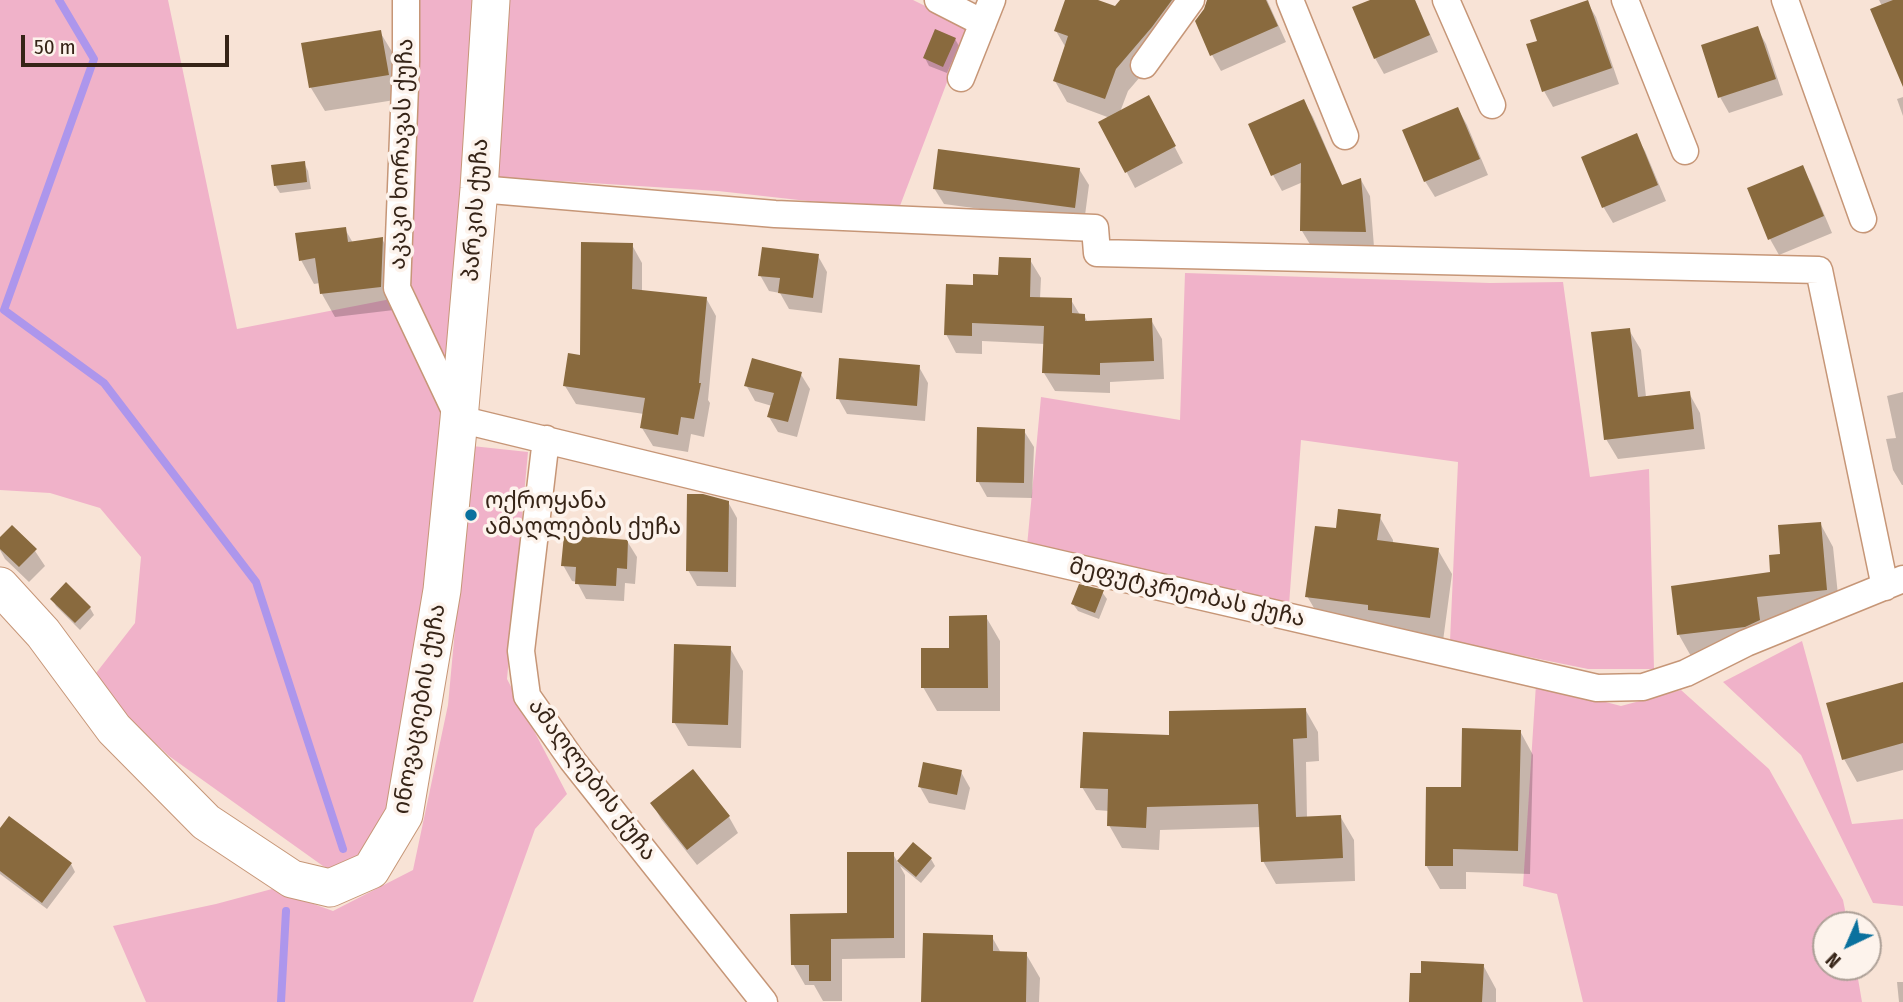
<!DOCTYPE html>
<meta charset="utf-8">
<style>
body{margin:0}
#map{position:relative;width:1903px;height:1002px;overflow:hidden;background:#f8e3d6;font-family:"Fira Sans Condensed",sans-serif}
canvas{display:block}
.north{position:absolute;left:1812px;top:911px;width:70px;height:70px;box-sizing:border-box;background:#fdf3ec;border:2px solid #ada097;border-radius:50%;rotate:224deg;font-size:19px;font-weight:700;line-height:28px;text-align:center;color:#362417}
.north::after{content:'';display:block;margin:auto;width:24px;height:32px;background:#0a719e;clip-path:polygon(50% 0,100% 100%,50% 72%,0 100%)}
.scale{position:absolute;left:21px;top:35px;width:208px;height:32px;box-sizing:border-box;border:4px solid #362417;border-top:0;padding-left:9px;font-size:21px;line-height:24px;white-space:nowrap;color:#362417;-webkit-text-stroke:5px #fdf3ec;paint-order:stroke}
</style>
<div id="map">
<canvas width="1903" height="1002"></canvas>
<div class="north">N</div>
<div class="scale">50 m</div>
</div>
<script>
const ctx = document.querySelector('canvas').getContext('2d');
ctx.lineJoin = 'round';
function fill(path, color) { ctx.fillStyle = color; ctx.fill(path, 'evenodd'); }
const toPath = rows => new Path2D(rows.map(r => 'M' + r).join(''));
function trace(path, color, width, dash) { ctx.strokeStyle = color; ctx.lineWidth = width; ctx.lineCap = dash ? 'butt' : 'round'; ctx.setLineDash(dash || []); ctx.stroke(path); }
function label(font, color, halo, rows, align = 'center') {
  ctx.font = font + ' "Fira Sans Condensed","Noto Sans Georgian",sans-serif'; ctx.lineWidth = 7; ctx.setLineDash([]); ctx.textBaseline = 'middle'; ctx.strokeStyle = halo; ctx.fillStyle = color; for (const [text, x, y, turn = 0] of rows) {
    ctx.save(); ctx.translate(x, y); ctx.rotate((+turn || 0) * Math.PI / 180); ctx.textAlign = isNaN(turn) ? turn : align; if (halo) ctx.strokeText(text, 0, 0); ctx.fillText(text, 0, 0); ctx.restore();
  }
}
fill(toPath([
 [0,0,168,0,237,329,396,298,449,424,397,812,365,858,340,873,323,866,169,756,136,725,93,677,135,623,141,557,100,508,50,493,0,490],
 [419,0,482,0,456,388,409,279],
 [507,0,913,0,968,27,898,211,718,191,495,177],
 [1185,273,1490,283,1563,282,1590,477,1649,469,1654,669,1588,669,1450,641,1458,462,1301,440,1289,605,1027,546,1041,397,1180,420],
 [472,446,528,452,507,679,567,794,535,829,473,1002,146,1002,113,926,216,904,272,889,333,911,413,870,448,705],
 [1802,641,1852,824,1903,819,1903,906,1873,903,1801,755,1723,682],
 [1536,684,1621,706,1681,690,1769,769,1843,900,1848,925,1826,925,1826,967,1856,967,1862,1002,1583,1002,1557,894,1523,886]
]), '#f0b2c9');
fill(toPath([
 [1067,0,1093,0,1115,8,1122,0,1181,0,1164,49,1128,91,1120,112,1157,113,1183,163,1135,188,1101,123,1110,118,1067,102,1055,81,1066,48,1056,31],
 [1208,0,1267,0,1286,42,1221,71,1212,55],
 [1374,0,1415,0,1438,52,1384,74,1375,58],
 [1879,0,1903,0,1903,83,1882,6],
 [1587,2,1596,17,1619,84,1553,107,1544,91,1539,42],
 [1757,28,1766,44,1783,95,1729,113,1720,97],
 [380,32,394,55,401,99,325,111,311,88,304,45],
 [955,39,959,46,947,73,929,66,925,58],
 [1903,97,1903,116,1897,99],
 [1304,102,1313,117,1343,187,1361,180,1370,196,1374,247,1311,246,1302,231,1303,182,1282,191,1273,175],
 [1458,109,1467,125,1488,175,1435,197,1425,181],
 [1636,136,1645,151,1666,201,1613,223,1604,208,1583,158],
 [304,163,308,171,311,189,280,193,275,185],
 [1802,167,1811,183,1832,233,1779,255,1770,239,1749,189],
 [1079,169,1089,185,1084,223,944,204,934,188],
 [345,229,353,243,382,239,396,263,394,310,335,317,322,294,320,283,314,284,301,260],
 [632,245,642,263,642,292,706,298,716,316,708,400,710,403,704,437,691,434,688,452,653,446,642,428,644,414,576,404,565,386,582,357],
 [818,256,827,272,822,313,789,309,780,293,769,291,760,275],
 [1030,260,1041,278,1040,299,1071,300,1080,315,1084,315,1088,323,1151,320,1162,339,1164,379,1110,382,1110,393,1055,391,1044,373,1045,344,982,341,982,354,956,353,946,334,974,287,1000,276],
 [1629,330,1641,350,1646,397,1689,393,1700,413,1705,449,1618,459,1606,439],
 [919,367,928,383,925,421,847,414,838,398],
 [800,373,810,389,797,437,778,432,769,417,772,406,755,401,746,385],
 [1903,392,1903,485,1902,485,1893,470,1886,439,1896,438,1887,396],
 [1024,431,1034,447,1032,498,987,497,978,481],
 [728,502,737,518,736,587,697,586,688,570],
 [1379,516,1393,540,1393,544,1438,550,1452,574,1443,641,1321,620,1307,596,1337,530],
 [1820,523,1833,547,1840,614,1692,658,1679,635,1772,574,1782,555],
 [12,527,35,551,45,566,29,582,5,559,0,550,0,539],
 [627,541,637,557,635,584,625,583,624,601,586,599,577,582,572,581,563,565],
 [1102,592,1107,599,1099,619,1078,611,1073,604],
 [52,599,90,608,94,615,80,630,56,606],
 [986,617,1000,641,1000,711,937,711,923,687,951,650],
 [730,648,743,671,741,748,688,746,674,722],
 [1903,688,1903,770,1857,782,1844,759],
 [1305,709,1318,732,1319,761,1306,762,1307,818,1340,816,1354,840,1355,881,1276,884,1263,861,1261,827,1160,830,1159,850,1122,848,1109,825,1109,811,1096,810,1082,787,1171,737],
 [1520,731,1533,755,1530,874,1466,872,1466,889,1440,889,1426,865,1463,789],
 [961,772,970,788,965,810,929,803,920,787],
 [652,803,729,817,738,833,697,865,661,819],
 [0,831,71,864,75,872,47,909,0,874],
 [913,844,931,859,935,866,921,883,900,866,905,875,905,958,842,959,842,1001,823,1001,814,985,805,985,793,964,849,915,893,854,898,863],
 [992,937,1001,953,1026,954,1040,978,1039,1002,923,1002],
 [1483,965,1496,989,1496,1002,1410,1002],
 [1897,982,1903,982,1903,1002,1899,1002]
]), '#0003');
trace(toPath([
 [59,0,94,59,4,310,104,383,256,582,343,849],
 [281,1002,286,911]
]), '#ad96ec', 8);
fill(toPath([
 [1065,0,1098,0,1115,6,1120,0,1172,0,1152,27,1116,69,1105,99,1053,81,1068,36,1054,31],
 [1207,0,1266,0,1278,26,1210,56,1195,21,1204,9],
 [1370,0,1415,0,1430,35,1374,59,1352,7],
 [1588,0,1612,68,1542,92,1526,44,1537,41,1530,20],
 [1893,0,1903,0,1903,87,1870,9],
 [1758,26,1776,79,1718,98,1701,45],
 [935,29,956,38,943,67,923,58],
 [381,30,389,75,309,88,301,43],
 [1149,95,1176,146,1125,173,1098,122],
 [1304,99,1342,185,1361,178,1366,232,1300,231,1301,163,1271,176,1248,124],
 [1458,107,1480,159,1424,182,1402,130],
 [1637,133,1658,185,1602,208,1581,157],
 [938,149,1080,168,1075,208,933,189],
 [305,161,307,182,274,186,271,165],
 [1803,165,1824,216,1768,240,1747,188],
 [346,227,348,242,383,237,381,287,320,294,315,258,299,261,295,233],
 [581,242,633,243,632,289,707,297,699,383,701,383,694,419,681,417,678,435,640,428,645,398,563,386,568,353,580,355],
 [762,247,819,254,813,298,778,293,780,278,758,276],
 [999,257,1031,258,1030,297,1072,298,1072,313,1085,314,1085,321,1152,318,1154,361,1100,363,1100,375,1042,373,1044,326,972,323,972,336,944,335,946,284,973,285,973,274,998,275],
 [1630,328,1638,397,1690,391,1694,429,1604,440,1591,332],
 [752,358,802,372,788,422,767,417,774,393,744,386],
 [839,358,920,365,917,406,836,399],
 [977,427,1025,429,1024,483,976,482],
 [687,494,703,494,729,501,728,572,686,571],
 [1338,509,1381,514,1377,540,1439,548,1430,618,1368,610,1368,605,1305,597,1315,526,1336,528],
 [1821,522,1827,590,1757,597,1760,620,1745,627,1677,635,1671,586,1770,572,1769,555,1780,554,1778,525],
 [12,525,37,549,19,567,0,549,0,537],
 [564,535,628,540,627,569,617,568,616,586,575,584,576,567,561,566],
 [66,582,91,607,75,623,50,599],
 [1079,584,1104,590,1095,613,1071,604],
 [987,615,988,688,921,688,921,648,949,648,949,616],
 [674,644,731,646,728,725,672,723],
 [1903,682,1903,743,1842,760,1826,703],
 [1306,708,1307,738,1293,739,1296,817,1341,815,1343,858,1261,862,1258,804,1147,807,1146,828,1107,826,1108,789,1080,788,1083,732,1169,735,1169,711],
 [1462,728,1521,730,1518,851,1453,849,1453,866,1425,866,1426,787,1461,787],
 [923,762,962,770,957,795,918,787],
 [693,769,730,816,687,850,650,803],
 [9,816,72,863,42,903,0,871,0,828],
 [913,842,932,858,916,877,897,861],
 [847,852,894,852,894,938,831,939,831,981,809,981,809,965,791,965,790,914,847,913],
 [923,933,993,935,993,951,1027,952,1026,1002,921,1002],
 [1421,961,1484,964,1482,1002,1409,1002,1410,973,1421,973]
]), '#896a3e');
const street = toPath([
 [406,0,406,61,397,288,459,419,970,543,1597,688,1643,687,1686,673,1746,643,1903,579],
 [938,0,983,23],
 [1290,0,1345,136],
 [1446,0,1492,105],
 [1625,0,1685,151],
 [1785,0,1863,219],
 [1144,65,1191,0],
 [961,78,992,0],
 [479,189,775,214,1095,228,1097,253,1819,270,1885,587],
 [546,439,521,651,527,696,572,760,764,1002]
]);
const secondary = toPath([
 [0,586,43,633,114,729,206,822,292,879,330,888,371,870,404,815,442,590,459,419,479,189,491,0]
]);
trace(street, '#c69677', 29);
trace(secondary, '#c69677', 39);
trace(street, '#fff', 26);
trace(secondary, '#fff', 37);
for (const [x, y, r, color] of [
 [471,515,7,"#0a719e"]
]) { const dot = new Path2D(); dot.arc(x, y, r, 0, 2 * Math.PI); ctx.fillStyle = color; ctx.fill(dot); trace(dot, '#fdf3ec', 2.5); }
label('23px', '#362417', '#fdf3ec', [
 ["აკაკი ხორავას ქუჩა",402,154,-88],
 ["პარკის ქუჩა",476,210,-86],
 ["მეფუტკრეობას ქუჩა",1187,593,13],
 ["ინოვაციების ქუჩა",420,709,-80],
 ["ამაღლების ქუჩა",592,780,53]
]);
label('23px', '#362417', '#fdf3ec', [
 ["ოქროყანა",485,502],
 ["ამაღლების ქუჩა",485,528]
], 'left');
</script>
